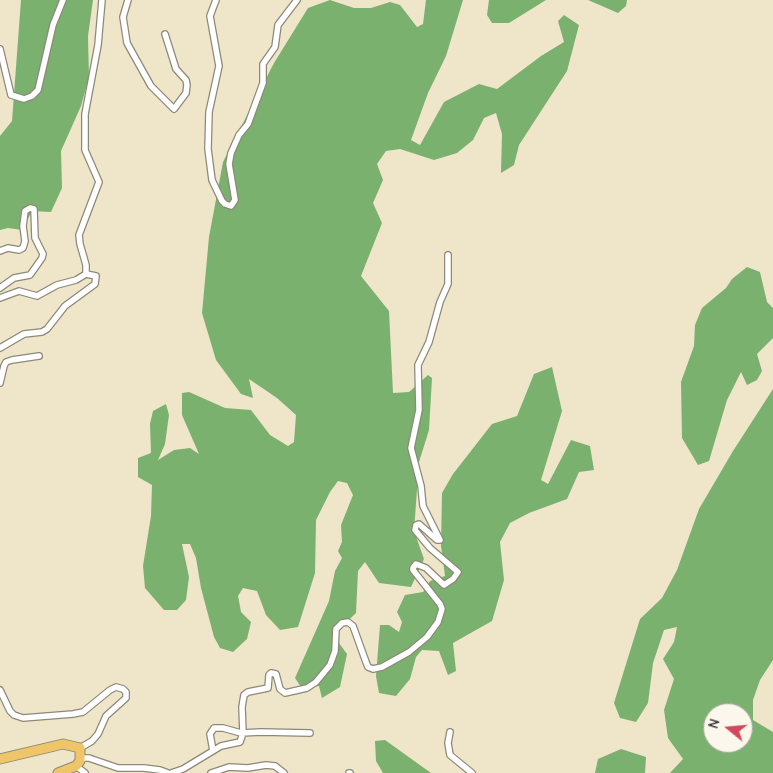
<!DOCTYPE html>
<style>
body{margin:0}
#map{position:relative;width:773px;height:773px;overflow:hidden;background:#efe5c8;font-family:"Comic Neue",sans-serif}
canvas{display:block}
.north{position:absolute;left:703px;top:703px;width:50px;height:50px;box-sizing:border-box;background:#fbf7ec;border:1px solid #a8a59f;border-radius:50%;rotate:287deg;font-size:14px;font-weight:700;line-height:20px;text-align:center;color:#2b2b2b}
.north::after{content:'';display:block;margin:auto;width:18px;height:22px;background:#d1495b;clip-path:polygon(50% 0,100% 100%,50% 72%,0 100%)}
</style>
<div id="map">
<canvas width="773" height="773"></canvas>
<div class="north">N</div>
</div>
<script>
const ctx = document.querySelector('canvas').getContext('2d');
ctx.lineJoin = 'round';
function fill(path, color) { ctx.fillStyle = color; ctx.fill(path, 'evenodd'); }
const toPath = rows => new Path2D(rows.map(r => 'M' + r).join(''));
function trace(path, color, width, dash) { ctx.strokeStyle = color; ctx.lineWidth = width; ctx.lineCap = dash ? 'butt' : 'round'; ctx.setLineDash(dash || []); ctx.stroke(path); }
fill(toPath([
 [21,0,93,0,88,36,89,77,81,106,61,151,62,188,51,212,32,211,22,230,8,228,0,230,0,136,12,121],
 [330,0,354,8,371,8,390,2,400,5,417,27,423,24,426,0,463,0,446,56,428,93,411,140,420,145,444,102,479,84,497,89,541,56,564,42,558,21,564,15,579,25,567,71,519,145,514,165,501,173,502,134,496,113,484,118,473,140,457,153,434,160,400,149,386,151,377,164,383,180,373,203,382,223,361,276,389,311,393,393,409,392,428,375,432,378,429,430,419,462,414,531,424,559,411,587,379,583,365,562,358,571,356,613,333,635,347,654,340,687,322,698,319,686,301,687,295,678,329,601,335,571,342,558,338,551,342,542,341,525,353,495,347,483,338,481,330,492,316,520,315,573,298,627,280,630,266,615,257,591,243,588,238,596,241,612,251,622,247,639,233,652,220,648,214,637,201,588,196,558,190,544,182,544,189,577,186,600,177,610,164,610,145,588,143,566,151,516,152,485,138,477,138,458,151,453,150,424,153,411,166,404,169,415,165,444,158,460,174,450,190,448,199,454,182,415,182,393,189,392,225,408,251,410,270,435,288,446,294,442,296,415,277,398,249,379,253,398,241,394,216,360,202,313,209,237,223,162,274,63,308,8],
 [489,0,546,0,509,23,492,23,487,15],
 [588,0,627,0,626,6,618,13],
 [747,267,760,272,767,302,773,308,773,338,757,354,762,371,757,380,747,385,741,372,727,400,709,461,698,465,682,438,681,382,694,346,695,325,702,308,726,288,732,279],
 [552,367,562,411,541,480,548,484,571,440,590,446,594,470,579,472,567,499,529,513,510,523,500,542,504,580,492,621,453,643,456,671,448,675,439,651,422,650,416,657,410,679,396,696,379,693,376,676,380,625,389,625,399,632,402,622,397,612,405,595,423,592,430,581,445,576,441,546,442,493,453,474,492,424,517,416,534,374],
 [773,389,773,660,760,680,753,700,753,720,773,732,773,773,670,773,683,759,668,738,664,710,674,679,663,659,674,642,677,627,664,630,653,663,648,703,636,722,620,718,614,703,640,619,662,598,677,570,699,509,733,451],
 [713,713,743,713,743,743,713,743],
 [385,740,431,773,383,773,376,761,375,741],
 [621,749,646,757,645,773,595,773,598,759]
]), '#7ab16e');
const minor = toPath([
 [128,0,123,17,127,43,151,86,174,109,186,93,187,85,186,80,176,69,165,34],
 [216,0,210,16,219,66,209,112,208,149,212,180,222,201,225,204,231,206,235,200,229,164,231,153,239,135,248,124,263,83,263,64,275,47,278,25,297,0],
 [0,49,11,95,24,99,32,96,38,90,53,25,63,0],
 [0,251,8,248,19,250,23,248,25,241,23,226,25,211,30,208,34,209,35,238,43,254,42,258,30,275,14,278,0,288],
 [0,298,19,291,37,296,57,285,76,280,86,274,86,265,80,244,79,235,99,182,85,150,85,114,98,45,102,0],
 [0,348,24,334,42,332,47,329,65,306,95,284,96,276,86,274],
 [0,383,4,366,6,362,12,360,39,356],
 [0,690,10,711,14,715,23,718,73,714,83,712,110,690,116,687,123,689,126,692,126,698,106,716,98,734,92,741,80,748],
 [450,732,448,743,450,755,472,773],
 [213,751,210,734,214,728,223,728,241,733,261,732,310,733],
 [80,761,84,758,89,758,118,768,144,768,160,770,168,773],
 [76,766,85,773],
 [171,773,183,769,221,746,240,742,243,733,242,707,244,695,248,692,268,688,269,675,271,673,276,674,280,689,285,693,307,688,316,682,330,665,335,651,336,629,342,623,348,622,353,626,366,662,368,667,373,669,382,667,409,652,427,637,438,622,442,609,440,604,413,570,413,568,416,564,426,568,444,585,453,579,458,572,430,548,415,530,416,525,419,524,437,540,440,540,423,506,421,486,411,448,419,410,418,365,429,342,440,302,448,284,448,255],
 [211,773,229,767,248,768,266,765,275,766,284,773],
 [349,773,350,773]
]);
const trunk = toPath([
 [0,759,63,744,80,748,80,761,76,766,58,773]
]);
trace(minor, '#8d887a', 8);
trace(trunk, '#8d887a', 11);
trace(minor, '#fff', 5.5);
trace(trunk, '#eec569', 9);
</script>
